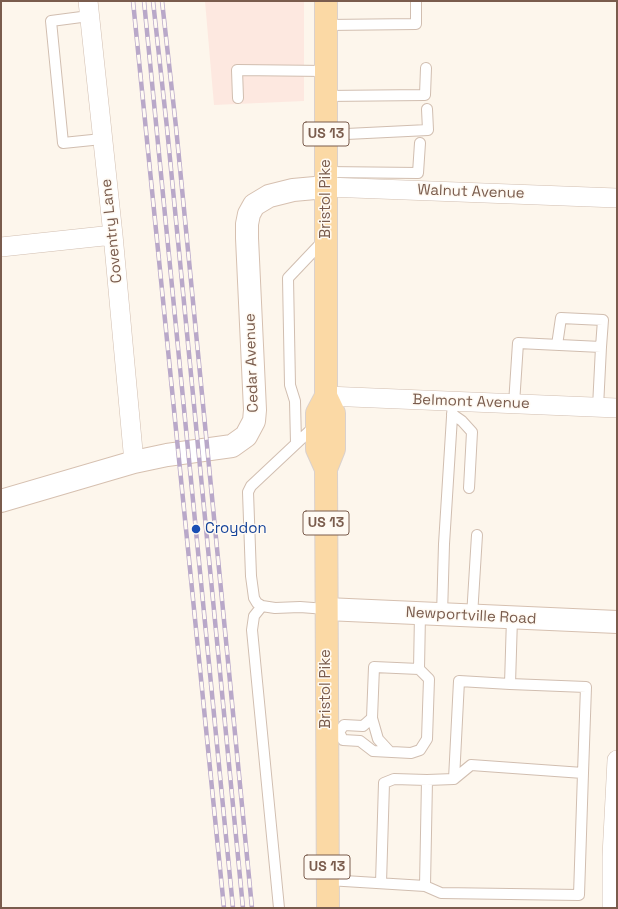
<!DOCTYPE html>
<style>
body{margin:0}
#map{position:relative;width:618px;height:909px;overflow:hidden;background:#fdf6ec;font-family:"Space Grotesk",sans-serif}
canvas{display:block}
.frame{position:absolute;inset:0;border:2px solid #7a5c4d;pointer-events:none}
</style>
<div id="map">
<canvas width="618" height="909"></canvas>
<div class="frame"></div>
</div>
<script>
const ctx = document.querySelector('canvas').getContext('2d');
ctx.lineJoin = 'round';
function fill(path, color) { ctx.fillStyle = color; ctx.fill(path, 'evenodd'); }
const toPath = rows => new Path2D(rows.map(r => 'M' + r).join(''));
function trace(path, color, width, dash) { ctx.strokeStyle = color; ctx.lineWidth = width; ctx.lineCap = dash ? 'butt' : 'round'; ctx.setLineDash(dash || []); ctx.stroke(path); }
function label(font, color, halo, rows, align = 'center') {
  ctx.font = font + ' "Space Grotesk",sans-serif'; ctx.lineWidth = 3; ctx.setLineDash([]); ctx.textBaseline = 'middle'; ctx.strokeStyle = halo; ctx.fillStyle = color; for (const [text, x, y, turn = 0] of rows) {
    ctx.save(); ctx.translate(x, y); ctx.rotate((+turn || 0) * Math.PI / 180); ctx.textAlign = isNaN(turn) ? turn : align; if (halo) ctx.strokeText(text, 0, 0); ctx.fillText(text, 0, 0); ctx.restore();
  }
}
fill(toPath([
 [205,1,304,1,304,101,214,105]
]), '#fde8e0');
const service = toPath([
 [89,16,51,21,63,143,102,139],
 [327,25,416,24,416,1],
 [326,96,425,95,426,68],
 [238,98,237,70,326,71],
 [326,135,428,130,427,109],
 [326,172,418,173,420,143],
 [557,345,561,318,603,320,601,347],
 [514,404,518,343,601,347,598,407],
 [452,414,462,421,472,432,469,488],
 [316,425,251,486,248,492,251,576,254,598,257,603,262,606,275,608,300,607,326,609],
 [296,443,295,401,290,385,288,278,324,240],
 [262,606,254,616,252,630,279,908],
 [442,615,444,544,453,401],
 [472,616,477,535],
 [339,732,343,740,360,741,373,751,411,753,420,750,427,739,429,679,419,669,420,614],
 [339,732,344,725,363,726,372,718],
 [390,752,378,739,372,718,374,667,419,669],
 [454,779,459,681,510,684],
 [328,880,425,886,427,780,454,779,471,765,583,773,586,687,510,684,512,618],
 [381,883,384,783,394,779,427,780],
 [425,886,441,893,579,895,583,773]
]);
const minor = toPath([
 [88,1,113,235,134,462],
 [326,187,617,198],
 [1,247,113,235],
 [326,396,617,408],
 [612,908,612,856,617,760]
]);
const secondary = toPath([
 [1,501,134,462,167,455,232,446,246,436,254,421,255,410,247,238,247,224,249,214,254,205,269,196,293,190,326,187],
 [326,609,617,622]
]);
const primary = toPath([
 [326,1,326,396,334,413,334,449,326,469,328,908],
 [326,469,317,449,317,413,326,396]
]);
trace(service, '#d1beb0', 12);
trace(minor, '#d1beb0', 20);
trace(secondary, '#d6c0b0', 24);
trace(primary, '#dad1cd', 24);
trace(service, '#fff', 10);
trace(minor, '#fff', 19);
trace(secondary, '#fff', 22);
trace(primary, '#fbd9a5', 22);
const rail = toPath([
 [133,1,224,908],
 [144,1,233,908],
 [153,1,167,128,243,908],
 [162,1,176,127,252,908]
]);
trace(rail, '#b9a8c9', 4.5);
trace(rail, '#fffaf3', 3, [9]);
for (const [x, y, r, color] of [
 [196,529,5,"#1a4fb4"]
]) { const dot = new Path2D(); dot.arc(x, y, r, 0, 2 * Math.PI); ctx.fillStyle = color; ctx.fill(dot); trace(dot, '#fffaf3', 1.5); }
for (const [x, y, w] of [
 [326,134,46],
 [326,523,46],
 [327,867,46]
]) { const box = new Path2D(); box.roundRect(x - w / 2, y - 12, w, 24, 3); ctx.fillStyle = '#fffaf3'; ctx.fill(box); trace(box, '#7a5c4d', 1); }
label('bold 14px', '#7a5c4d', null, [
 ["US 13",326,134],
 ["US 13",326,523],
 ["US 13",327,867]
]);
label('15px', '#7a5c4d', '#fffaf3', [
 ["Walnut Avenue",471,192,2],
 ["Bristol Pike",326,199,-90],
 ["Coventry Lane",112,231,-96],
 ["Cedar Avenue",252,363,-92],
 ["Belmont Avenue",471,402,2],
 ["Newportville Road",471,616,3],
 ["Bristol Pike",326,689,-90]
]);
label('15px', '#164399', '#fffaf3', [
 ["Croydon",205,529]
], 'left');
</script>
